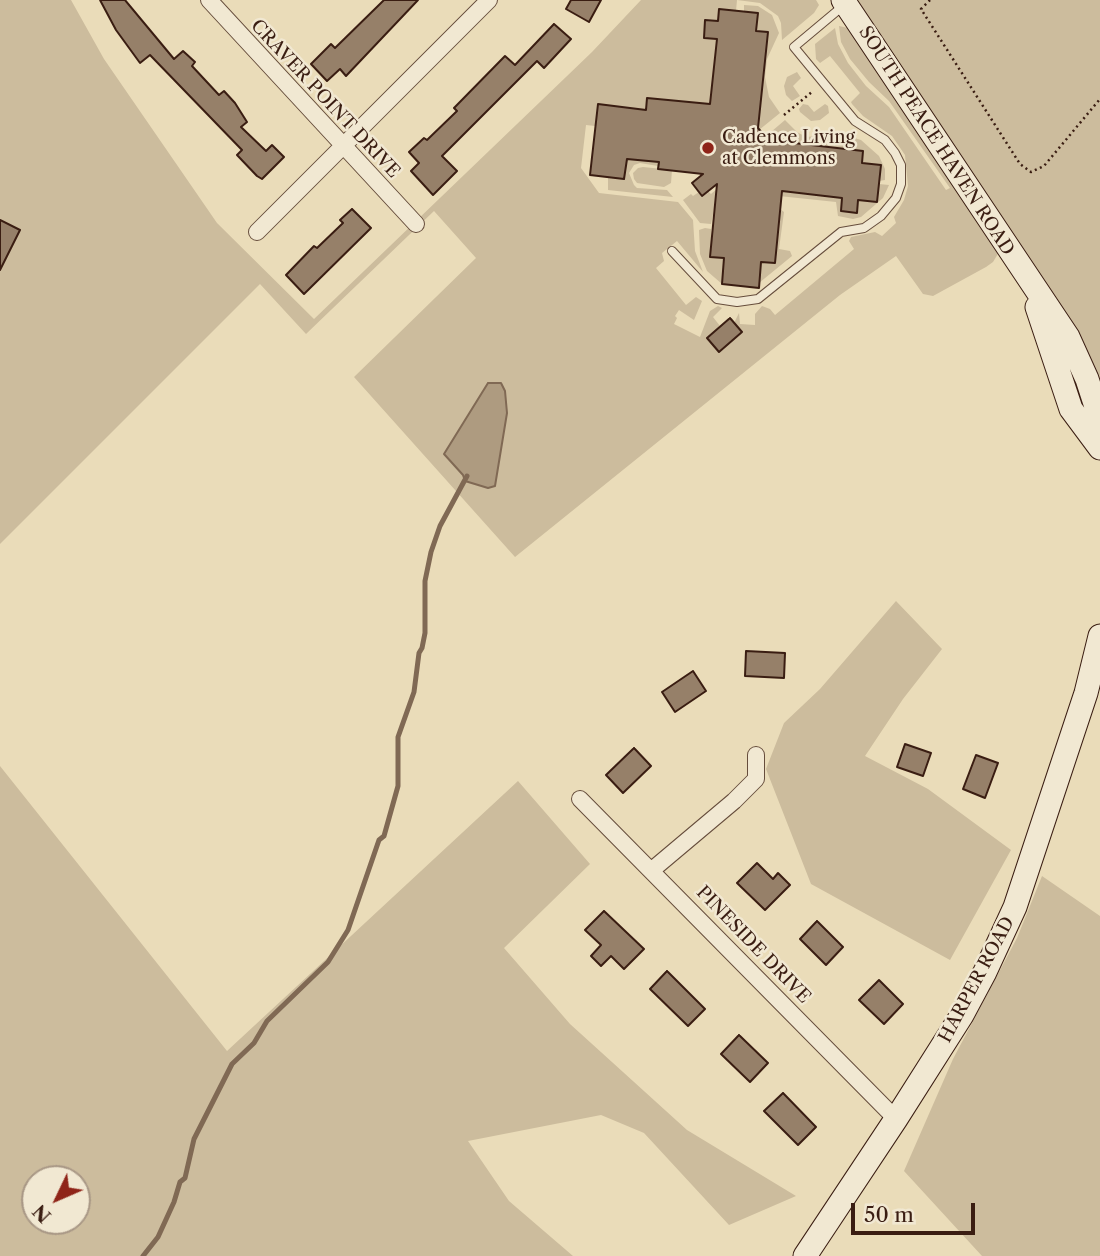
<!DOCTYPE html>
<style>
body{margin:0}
#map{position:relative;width:1100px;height:1256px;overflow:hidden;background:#eadcb9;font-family:"Libre Caslon Text",serif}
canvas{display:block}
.north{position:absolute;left:21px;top:1165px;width:70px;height:70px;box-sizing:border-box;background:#f1e8d2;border:2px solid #a89785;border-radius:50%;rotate:226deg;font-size:19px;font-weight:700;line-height:28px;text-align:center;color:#3a1d12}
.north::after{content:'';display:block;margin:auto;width:24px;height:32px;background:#8f2418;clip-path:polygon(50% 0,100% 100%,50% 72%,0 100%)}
.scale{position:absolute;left:851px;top:1203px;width:124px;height:32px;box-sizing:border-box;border:4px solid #3a1d12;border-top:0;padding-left:9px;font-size:21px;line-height:24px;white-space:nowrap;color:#3a1d12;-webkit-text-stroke:5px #f1e8d2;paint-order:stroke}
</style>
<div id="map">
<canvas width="1100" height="1256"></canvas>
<div class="north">N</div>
<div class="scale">50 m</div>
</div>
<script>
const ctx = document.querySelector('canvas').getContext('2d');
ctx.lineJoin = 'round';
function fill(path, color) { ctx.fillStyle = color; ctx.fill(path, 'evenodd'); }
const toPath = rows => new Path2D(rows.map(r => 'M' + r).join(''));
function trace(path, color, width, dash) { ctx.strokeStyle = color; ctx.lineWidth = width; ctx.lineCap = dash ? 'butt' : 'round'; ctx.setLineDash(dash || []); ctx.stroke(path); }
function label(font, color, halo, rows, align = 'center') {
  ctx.font = font + ' "Libre Caslon Text",serif'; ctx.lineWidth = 5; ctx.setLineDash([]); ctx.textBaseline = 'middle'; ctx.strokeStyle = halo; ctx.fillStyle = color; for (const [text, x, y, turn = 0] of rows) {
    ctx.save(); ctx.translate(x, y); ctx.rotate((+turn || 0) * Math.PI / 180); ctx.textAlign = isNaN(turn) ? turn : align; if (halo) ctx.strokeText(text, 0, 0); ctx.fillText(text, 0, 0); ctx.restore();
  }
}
fill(toPath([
 [0,0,71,0,104,59,217,223,314,319,592,52,641,0,816,0,819,5,814,13,782,40,781,23,778,16,760,3,737,0,736,11,720,9,718,21,705,21,704,37,717,39,709,119,703,103,687,102,685,112,663,110,664,99,648,98,646,112,598,104,595,126,586,125,581,168,599,193,678,202,693,220,695,251,703,272,677,241,662,253,664,261,656,268,686,305,696,297,702,301,694,320,679,310,675,316,677,318,674,324,700,337,710,311,718,306,722,308,713,317,720,326,707,338,719,352,742,332,734,323,739,313,740,324,755,325,755,314,762,306,770,309,775,315,854,249,849,241,851,237,875,232,882,236,896,223,894,217,904,200,908,186,905,155,892,136,863,116,852,104,851,102,860,93,830,56,820,63,816,59,815,44,835,28,838,44,848,63,866,86,889,107,946,190,950,188,889,101,869,82,850,59,841,42,839,26,848,28,853,35,999,252,993,262,986,267,933,296,923,294,896,256,840,295,515,557,354,377,476,258,434,211,306,334,260,284,0,544],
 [858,0,1100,0,1100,399,875,29],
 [744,5,758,6,772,15,779,33,767,59,765,77,769,97,780,113,759,130,752,121,760,112,762,87,756,31,758,13,744,11],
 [797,72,801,78,793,86,800,96,792,101,786,95,784,86,787,77],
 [803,104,808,105,814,112,825,104,828,106,829,113,820,120,811,121,800,112,799,109],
 [785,120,797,132,806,137,841,134,861,140,879,156,885,169,885,180,879,181,881,165,862,163,863,151,847,149,846,160,840,160,840,148,817,146,807,156,808,145,784,142,769,152,765,137],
 [628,147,644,148,642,160,659,162,658,166,640,163,634,165,629,173,634,185,637,188,667,190,673,197,608,190,608,177,624,178],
 [643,167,672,170,671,183,664,187,637,183,634,179,633,173,638,168],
 [879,184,889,185,883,198,861,217,853,219,838,216,836,202,779,196,777,191,842,198,841,211,857,213,858,200],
 [719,187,730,200,716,199,711,224,700,223,683,200,691,194,693,196,699,192,708,191,711,194],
 [780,209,784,212,779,249,790,251,792,256,759,283,761,262,775,263],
 [705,228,711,229,711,237,724,258,722,284,707,271,700,254,699,230],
 [896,601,942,649,903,699,865,756,928,789,1011,850,950,960,811,884,766,769,784,723,820,689],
 [0,766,227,1051,518,781,590,864,504,948,570,1024,687,1130,796,1196,729,1225,644,1133,601,1115,468,1141,509,1201,573,1256,0,1256],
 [35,1179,77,1179,77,1221,35,1221],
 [1042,876,1100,916,1100,1256,982,1256,904,1171,953,1059,1017,938]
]), '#ccbc9d');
const water = toPath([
 [488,383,501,383,505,391,507,413,495,486,488,488,465,481,463,475,444,454,488,383]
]);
fill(water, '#ae9b80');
trace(water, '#806954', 2);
trace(toPath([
 [143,1256,158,1237,174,1202,180,1182,185,1178,194,1139,232,1064,254,1043,267,1021,328,962,348,930,379,840,384,836,398,786,398,737,414,692,419,653,422,648,425,633,425,581,431,552,440,526,467,476]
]), '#806954', 5);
const building = toPath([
 [100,0,125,0,174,59,183,51,195,62,192,66,219,95,224,91,235,103,247,122,241,127,266,151,272,145,284,157,262,179,257,176,237,155,242,150,150,55,140,63,116,30,100,0],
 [384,0,418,0,346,76,340,69,327,81,311,64,331,44,335,48,384,0],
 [571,0,601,0,589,22,566,9,571,0],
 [719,9,758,13,756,31,768,32,758,128,768,140,863,151,862,163,881,165,877,202,858,200,857,213,841,211,842,198,782,191,775,263,761,262,759,288,722,284,724,258,710,257,717,184,702,196,692,183,703,174,658,169,659,162,627,159,624,179,590,175,598,104,646,110,647,98,710,104,717,39,704,38,705,20,718,21,719,9],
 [554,24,571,39,544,68,537,61,442,156,457,171,433,195,411,171,419,163,409,152,424,138,427,140,457,111,454,108,505,56,515,65,554,24],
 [352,209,371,228,304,294,286,275,314,246,317,248,343,223,340,220,352,209],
 [0,220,20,230,0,270,0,220],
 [730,318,742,332,719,352,707,338,730,318],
 [746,651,785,653,784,678,745,676,746,651],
 [693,671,706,691,675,712,662,692,693,671],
 [905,744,931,753,923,776,897,767,905,744],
 [634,748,651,766,623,793,606,775,634,748],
 [976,755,998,763,985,798,963,789,976,755],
 [757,863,773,879,778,873,790,885,765,910,737,883,757,863],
 [604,911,644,949,624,969,611,956,601,966,591,956,601,945,585,930,604,911],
 [817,921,843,947,826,965,800,939,817,921],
 [667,971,705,1009,688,1026,650,989,667,971],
 [879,980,903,1004,884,1024,859,1000,879,980],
 [739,1035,768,1063,750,1082,721,1054,739,1035],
 [783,1093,816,1127,798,1145,764,1111,783,1093]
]);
fill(building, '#968069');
trace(building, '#3a1d12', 2);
const lane = toPath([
 [672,251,717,299,737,302,758,299,841,232,864,228,881,216,896,198,901,184,901,165,895,153,885,140,855,121,794,47,843,6]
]);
const street = toPath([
 [209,0,416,224],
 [257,232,489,0],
 [580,799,896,1119],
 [652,870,734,801,756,779,756,755]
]);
const secondary = toPath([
 [843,0,1068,337,1087,379,1100,419],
 [1037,307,1071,409,1100,448],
 [805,1256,896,1119,962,1015,985,972,1015,907,1086,693,1100,636]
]);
trace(lane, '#664d3c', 10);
trace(street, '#664d3c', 18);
trace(secondary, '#3a1d12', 25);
trace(toPath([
 [930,0,921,9,1020,164,1031,172,1044,166,1100,99],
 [784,115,813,91]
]), '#3a1d12', 2.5, [2, 3.5]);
trace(lane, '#f1e8d2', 8);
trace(street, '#f1e8d2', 16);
trace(secondary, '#f1e8d2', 23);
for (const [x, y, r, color] of [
 [708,148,7,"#8f2418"]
]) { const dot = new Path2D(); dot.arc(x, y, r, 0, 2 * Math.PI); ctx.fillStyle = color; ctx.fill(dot); trace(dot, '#f1e8d2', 2.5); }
label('18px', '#3a1d12', '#f1e8d2', [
 ["CRAVER POINT DRIVE",325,99,47],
 ["SOUTH PEACE HAVEN ROAD",936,141,57],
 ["PINESIDE DRIVE",753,945,46],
 ["HARPER ROAD",977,980,-62]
]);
label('18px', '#3a1d12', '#f1e8d2', [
 ["Cadence Living",722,138],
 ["at Clemmons",722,159]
], 'left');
</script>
